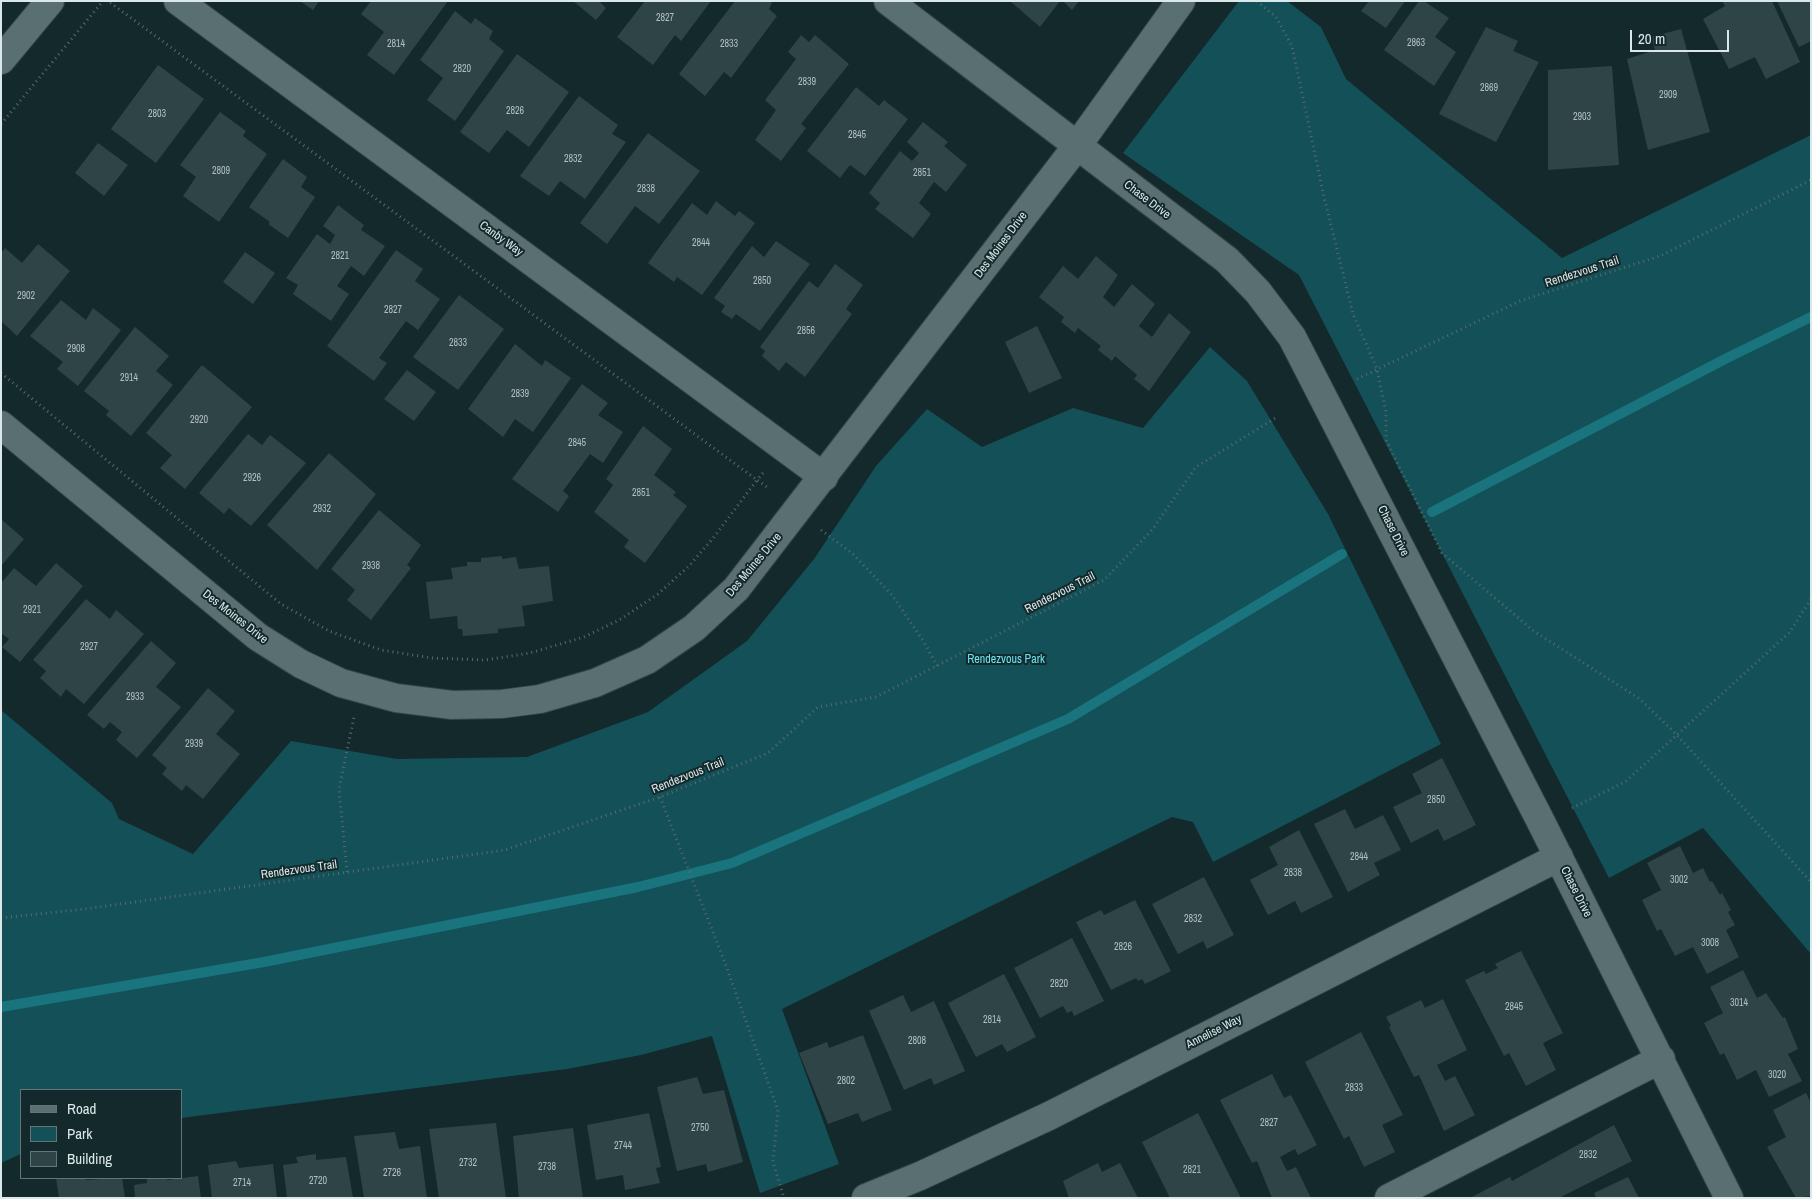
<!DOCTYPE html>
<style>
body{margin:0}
#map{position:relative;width:1812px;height:1199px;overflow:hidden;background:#14292b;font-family:"Archivo Narrow",sans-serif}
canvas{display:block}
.frame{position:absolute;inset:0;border:2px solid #dbe8e9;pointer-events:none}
.legend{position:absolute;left:20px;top:1089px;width:162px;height:90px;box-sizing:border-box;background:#14292b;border:1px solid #647577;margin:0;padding:6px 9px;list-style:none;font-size:15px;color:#dbe8e9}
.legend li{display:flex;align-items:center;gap:10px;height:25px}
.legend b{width:25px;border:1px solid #647577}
.scale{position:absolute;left:1630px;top:30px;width:99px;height:22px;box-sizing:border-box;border:2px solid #dbe8e9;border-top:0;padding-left:6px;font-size:15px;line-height:18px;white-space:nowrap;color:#dbe8e9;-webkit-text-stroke:4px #14292b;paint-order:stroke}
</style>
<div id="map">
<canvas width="1812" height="1199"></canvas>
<div class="frame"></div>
<ul class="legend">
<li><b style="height:6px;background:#596f72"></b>Road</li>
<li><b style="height:14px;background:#135057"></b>Park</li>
<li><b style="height:14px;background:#2f4447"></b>Building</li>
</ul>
<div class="scale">20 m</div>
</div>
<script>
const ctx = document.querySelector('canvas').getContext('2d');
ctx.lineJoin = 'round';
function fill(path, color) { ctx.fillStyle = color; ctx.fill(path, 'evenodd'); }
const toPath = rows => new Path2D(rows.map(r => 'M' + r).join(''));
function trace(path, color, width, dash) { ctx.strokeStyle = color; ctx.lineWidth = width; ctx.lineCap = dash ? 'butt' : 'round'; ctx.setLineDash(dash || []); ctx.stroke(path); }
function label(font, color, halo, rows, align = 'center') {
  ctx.font = font + ' "Archivo Narrow",sans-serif'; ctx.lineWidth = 4; ctx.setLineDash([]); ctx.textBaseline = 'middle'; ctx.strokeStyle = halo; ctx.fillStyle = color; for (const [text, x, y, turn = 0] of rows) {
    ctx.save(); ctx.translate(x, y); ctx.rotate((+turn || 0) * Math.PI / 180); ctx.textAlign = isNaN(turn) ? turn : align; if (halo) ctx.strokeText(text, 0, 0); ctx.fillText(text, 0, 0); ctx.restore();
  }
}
fill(toPath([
 [1239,1,1287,1,1321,27,1346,79,1562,258,1811,135,1811,954,1703,828,1609,878,1299,275,1123,153],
 [1210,347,1247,381,1328,514,1441,744,1213,862,1193,822,1172,817,782,1009,839,1164,760,1193,712,1036,641,1055,567,1069,181,1118,181,1090,21,1090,21,1154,1,1163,1,710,112,803,119,819,193,854,291,741,397,759,527,757,648,712,747,641,814,559,876,466,927,409,982,447,1073,408,1143,428]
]), '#135057');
trace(toPath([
 [1432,512,1727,358,1811,317],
 [1,1007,264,962,638,887,732,863,1068,719,1342,554]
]), '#19747e', 10);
fill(toPath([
 [300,1,319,1,313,10],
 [371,1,448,1,394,75,367,55,384,32,361,14],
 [573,1,599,1,606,8,596,20],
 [645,1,711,1,681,41,675,35,653,65,617,37],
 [735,1,770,1,772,3,769,9,777,16,731,78,724,72,705,96,679,74],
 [1010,1,1060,1,1040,27],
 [1063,1,1079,1,1072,10],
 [1369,1,1405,1,1386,28,1361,11],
 [1419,1,1424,1,1449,18,1435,37,1456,52,1434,86,1384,50],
 [1722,1,1772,1,1800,62,1766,79,1755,57,1729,69,1703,19,1725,6],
 [1777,1,1811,1,1811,41,1799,47],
 [455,11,471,24,475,18,493,31,489,39,504,51,455,121,427,100,443,78,420,60],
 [1486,27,1518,41,1513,51,1539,62,1496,142,1439,114],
 [1681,29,1710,132,1648,150,1627,59,1655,50,1651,37],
 [801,35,809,42,815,35,849,64,801,124,806,128,781,161,755,140,776,110,765,100,796,59,788,52],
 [517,54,569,92,529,147,507,130,489,153,460,132],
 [158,65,204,99,156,163,111,129],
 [1612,66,1619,165,1548,170,1548,70],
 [856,87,879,106,884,100,908,119,865,176,850,165,840,178,807,151],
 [579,96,618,125,612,134,626,142,585,199,560,181,549,196,520,176],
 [220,112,246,131,243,136,267,154,219,222,183,196,196,177,180,165],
 [923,122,948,142,944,146,967,165,946,192,934,182,919,203,931,214,913,238,875,209,880,203,869,193,900,151,912,161,919,153,907,142],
 [648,133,700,171,659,224,635,206,607,244,580,223],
 [98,143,128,165,104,196,75,173],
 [283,159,307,177,301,187,315,197,288,238,268,224,270,222,249,207],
 [716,201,735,216,739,211,755,223,702,295,677,277,674,282,648,263,692,203,707,215],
 [338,205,364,225,361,230,385,246,364,276,351,266,337,286,349,294,331,321,293,294,298,285,286,278,317,234,330,244,335,235,323,226],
 [776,241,810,264,760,331,736,314,732,319,721,312,725,306,714,298,752,246,764,257],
 [38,244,70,271,17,336,1,321,1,253,5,248,22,263],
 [396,250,423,269,415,281,440,299,418,330,406,321,379,358,387,363,374,381,327,346],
 [245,252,275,273,253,304,223,282],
 [1096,256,1118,275,1103,297,1114,307,1132,284,1155,304,1139,326,1152,337,1169,313,1191,332,1149,391,1134,379,1137,375,1115,356,1112,361,1098,350,1101,346,1078,328,1075,333,1061,322,1064,317,1039,297,1063,266,1078,279],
 [835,264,863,285,846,309,852,314,805,377,786,362,779,371,762,356,765,351,760,347,809,281,818,288],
 [459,295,504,329,458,390,413,357],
 [61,300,86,320,93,308,121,330,78,386,57,369,63,362,30,336],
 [1037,326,1062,378,1029,393,1005,342],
 [135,327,169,356,156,371,173,385,131,436,106,415,109,411,84,391],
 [515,344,542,366,545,360,571,378,533,432,515,419,503,437,468,409],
 [202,365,252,407,185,489,160,468,172,455,146,433],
 [407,370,436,392,414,421,384,399],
 [582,384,608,403,598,415,623,432,603,463,590,454,563,491,569,496,558,512,512,479],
 [643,426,672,449,654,475,676,492,673,495,687,506,645,563,624,547,629,540,594,512,613,485,606,479],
 [248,434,262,445,270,435,306,463,251,526,229,508,224,514,199,493],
 [329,453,376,494,317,570,267,525],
 [379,510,421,545,407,565,411,568,371,620,347,600,355,590,331,569],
 [1,519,24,539,1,566],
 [502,556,502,559,516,557,519,569,549,566,553,601,522,606,525,626,498,629,498,633,463,636,462,629,458,629,457,616,430,619,426,582,453,579,451,568,467,566,467,562,481,562,481,558],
 [56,563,83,586,20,662,2,647,9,639,1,633,1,583,14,568,36,586],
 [86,599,110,619,116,610,144,634,84,704,66,689,61,697,40,678,46,671,33,660],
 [151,641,176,663,156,687,181,707,137,758,116,740,122,732,110,722,104,729,87,715],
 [208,688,235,711,216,734,240,754,203,799,186,785,182,791,162,774,167,768,152,755],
 [1442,758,1476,825,1444,841,1438,829,1411,843,1393,807,1422,793,1412,774],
 [1345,809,1355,829,1383,815,1401,850,1374,863,1380,875,1348,892,1314,824],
 [1299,830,1333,897,1301,913,1295,901,1268,915,1250,880,1278,865,1269,847],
 [1680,846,1693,873,1703,868,1710,882,1712,881,1720,895,1722,893,1731,910,1728,912,1735,925,1726,930,1739,957,1707,974,1693,947,1675,956,1661,929,1657,931,1642,900,1661,890,1647,863],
 [1204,877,1234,935,1207,949,1203,941,1178,954,1152,904],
 [1135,900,1171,971,1145,984,1142,979,1138,981,1136,978,1111,990,1076,922,1101,910,1104,915],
 [1072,938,1104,1001,1074,1016,1072,1011,1067,1013,1063,1006,1040,1018,1014,968],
 [1521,951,1563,1033,1543,1043,1556,1070,1526,1086,1509,1053,1504,1056,1465,980,1484,971,1486,974,1498,968,1495,964],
 [1743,970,1757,998,1766,993,1783,1018,1785,1017,1798,1049,1788,1054,1802,1081,1769,1097,1756,1070,1737,1080,1724,1053,1720,1055,1704,1023,1723,1013,1710,987],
 [1004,974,1036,1037,1007,1052,1002,1044,976,1057,948,1003],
 [903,995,911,1012,934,1001,965,1071,934,1085,931,1078,904,1090,869,1011],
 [1443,999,1467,1050,1437,1065,1445,1081,1455,1076,1475,1115,1444,1131,1419,1075,1414,1077,1389,1027,1391,1026,1386,1017,1421,1000,1425,1008],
 [1361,1032,1403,1115,1382,1125,1395,1152,1364,1167,1349,1136,1344,1139,1305,1062],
 [863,1035,892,1110,862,1122,858,1113,828,1124,799,1053,827,1042,829,1048],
 [1272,1074,1284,1098,1291,1095,1317,1145,1298,1155,1295,1149,1280,1157,1287,1171,1296,1167,1311,1198,1272,1198,1257,1161,1252,1163,1220,1100],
 [697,1077,703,1094,724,1090,743,1162,708,1172,706,1164,677,1171,657,1087],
 [1806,1093,1811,1103,1811,1196,1796,1198,1767,1147,1786,1137,1773,1110],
 [649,1113,661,1167,656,1168,660,1183,625,1190,623,1175,596,1180,587,1125],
 [1198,1113,1241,1198,1170,1198,1142,1142],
 [496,1123,506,1198,439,1198,429,1129],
 [1614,1125,1632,1161,1559,1198,1470,1198,1510,1177,1512,1181],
 [573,1128,583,1198,519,1198,513,1136],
 [395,1132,399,1149,420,1146,427,1198,364,1198,354,1136],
 [316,1154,316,1160,346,1157,353,1198,287,1198,283,1165,298,1163,296,1157],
 [236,1161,239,1168,273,1164,277,1198,212,1198,208,1165],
 [1098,1163,1102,1172,1120,1163,1138,1198,1069,1198,1063,1181],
 [198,1176,201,1198,135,1198,134,1185,147,1183,147,1178,167,1178,167,1180],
 [1628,1177,1639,1198,1596,1198,1594,1193],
 [56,1178,85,1178,86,1180,122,1178,125,1198,59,1198]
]), '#2f4447');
const minor = toPath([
 [178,1,824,477],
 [888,1,1227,260,1258,292,1292,337,1541,822,1729,1198],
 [1,60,50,1],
 [1,425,258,637,301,664,341,683,396,698,452,705,502,704,540,699,595,683,647,660,694,628,736,589,1077,146,1181,1],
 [866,1198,920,1176,1049,1116,1559,857],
 [1389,1198,1661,1059]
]);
trace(minor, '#354547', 30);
trace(toPath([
 [1257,1,1276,17,1292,46,1324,197,1353,314,1377,369,1386,412,1386,440,1442,553,1535,632,1640,699,1676,734,1811,882],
 [1,124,103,1],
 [1,373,281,604,329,631,381,650,432,658,485,660,530,653,584,637,621,619,658,594,689,566,714,537,757,480,108,1],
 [1357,379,1520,301,1660,256,1811,180],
 [763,473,757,480,767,487],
 [821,530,852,553,892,595,924,642,937,666],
 [660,797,725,963,778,1110,773,1162,784,1198],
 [1572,808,1625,782,1789,633,1811,599],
 [347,872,339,789,354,717],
 [1,918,85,909,505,850,660,797,768,753,818,707,876,697,1104,580,1152,530,1196,467,1277,417]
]), '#596b6d', 3, [1, 4]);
trace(minor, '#596f72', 28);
label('10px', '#b0bfc0', null, [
 ["2827",665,18],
 ["2863",1416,43],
 ["2814",396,44],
 ["2833",729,44],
 ["2820",462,69],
 ["2839",807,82],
 ["2869",1489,88],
 ["2909",1668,95],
 ["2826",515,111],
 ["2803",157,114],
 ["2903",1582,117],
 ["2845",857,135],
 ["2832",573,159],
 ["2809",221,171],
 ["2851",922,173],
 ["2838",646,189],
 ["2844",701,243],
 ["2821",340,256],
 ["2850",762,281],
 ["2902",26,296],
 ["2827",393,310],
 ["2856",806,331],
 ["2833",458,343],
 ["2908",76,349],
 ["2914",129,378],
 ["2839",520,394],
 ["2920",199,420],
 ["2845",577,443],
 ["2926",252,478],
 ["2851",641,493],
 ["2932",322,509],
 ["2938",371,566],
 ["2921",32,610],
 ["2927",89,647],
 ["2933",135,697],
 ["2939",194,744],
 ["2850",1436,800],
 ["2844",1359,857],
 ["2838",1293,873],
 ["3002",1679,880],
 ["2832",1193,919],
 ["3008",1710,943],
 ["2826",1123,947],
 ["2820",1059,984],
 ["3014",1739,1003],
 ["2845",1514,1007],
 ["2814",992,1020],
 ["2808",917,1041],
 ["3020",1777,1075],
 ["2802",846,1081],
 ["2833",1354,1088],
 ["2827",1269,1123],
 ["2750",700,1128],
 ["2744",623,1146],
 ["2832",1588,1155],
 ["2732",468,1163],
 ["2738",547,1167],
 ["2821",1192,1170],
 ["2726",392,1173],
 ["2720",318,1181],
 ["2714",242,1183]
]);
label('12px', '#dbe8e9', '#14292b', [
 ["Chase Drive",1147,200,37],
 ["Canby Way",501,239,36],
 ["Des Moines Drive",1001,245,-53],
 ["Rendezvous Trail",1582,272,-18],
 ["Chase Drive",1393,531,63],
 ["Des Moines Drive",754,565,-50],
 ["Rendezvous Trail",1060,593,-27],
 ["Des Moines Drive",235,617,38],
 ["Rendezvous Trail",688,776,-22],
 ["Rendezvous Trail",299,870,-8],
 ["Chase Drive",1576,892,63],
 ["Annelise Way",1214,1032,-27]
]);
label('12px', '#68e4f2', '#14292b', [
 ["Rendezvous Park",1006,660]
]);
</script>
